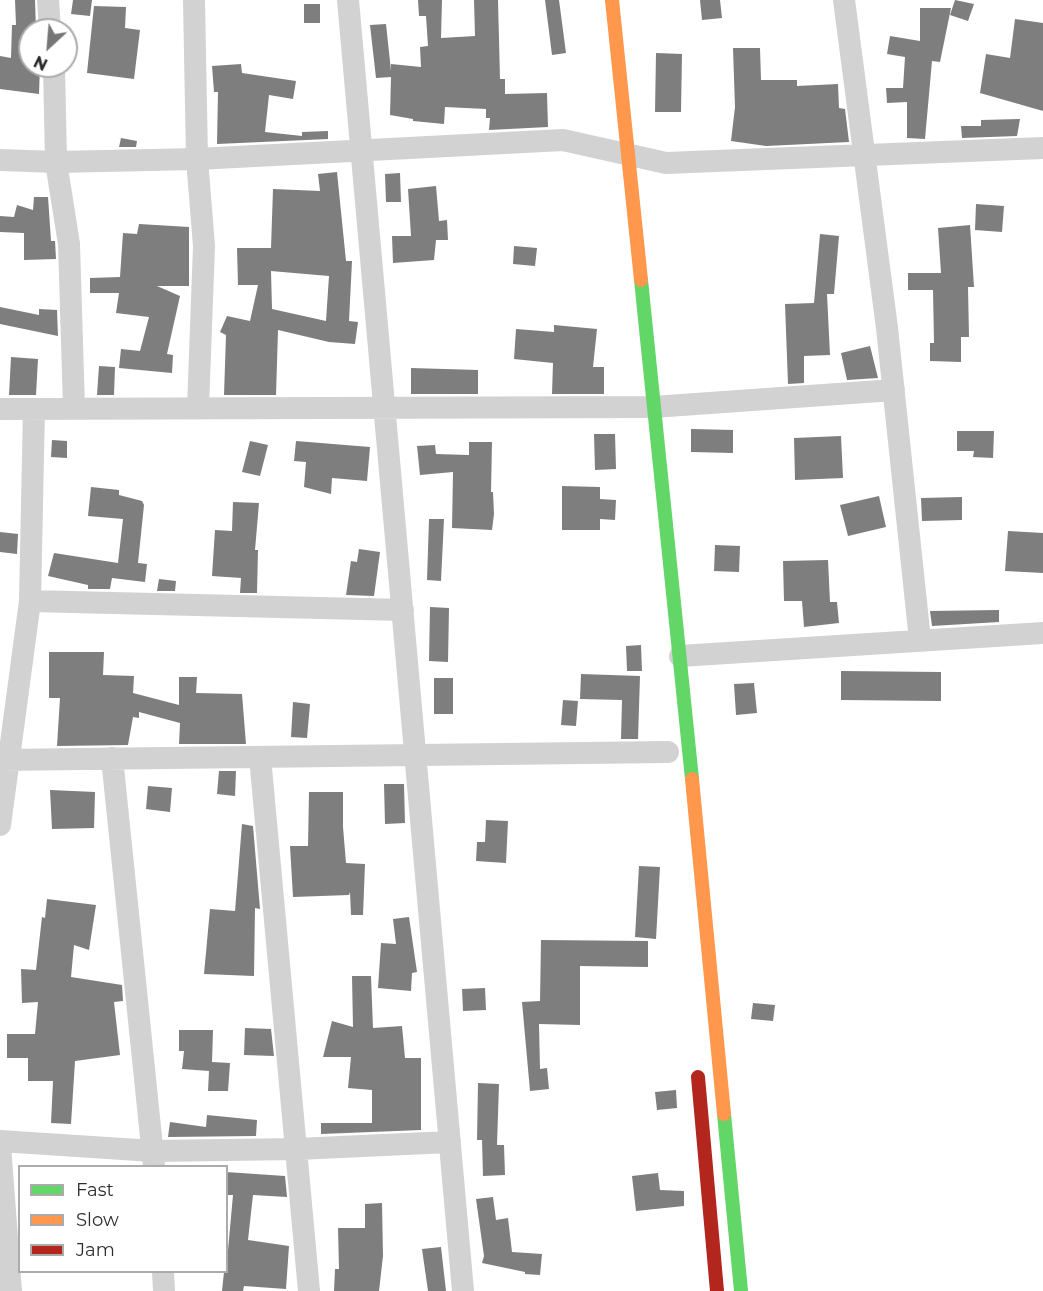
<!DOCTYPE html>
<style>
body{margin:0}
#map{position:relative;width:1043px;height:1291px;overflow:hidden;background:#fff;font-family:Montserrat,sans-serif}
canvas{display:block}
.legend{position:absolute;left:18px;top:1165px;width:210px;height:108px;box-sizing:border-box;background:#fff;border:2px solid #ababab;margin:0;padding:8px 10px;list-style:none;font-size:18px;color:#2d2d2d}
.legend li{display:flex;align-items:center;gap:12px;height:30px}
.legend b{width:30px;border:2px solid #ababab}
.north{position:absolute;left:18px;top:18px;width:60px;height:60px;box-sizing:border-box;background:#fff;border:2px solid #ababab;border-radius:50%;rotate:206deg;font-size:16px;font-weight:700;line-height:24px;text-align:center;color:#2d2d2d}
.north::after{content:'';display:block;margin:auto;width:21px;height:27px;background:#767676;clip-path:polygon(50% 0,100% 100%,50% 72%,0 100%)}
</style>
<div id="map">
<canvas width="1043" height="1291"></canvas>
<ul class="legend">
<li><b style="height:8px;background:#63d668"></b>Fast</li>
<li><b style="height:8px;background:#ff974d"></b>Slow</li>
<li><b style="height:8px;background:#b3261e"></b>Jam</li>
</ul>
<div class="north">N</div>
</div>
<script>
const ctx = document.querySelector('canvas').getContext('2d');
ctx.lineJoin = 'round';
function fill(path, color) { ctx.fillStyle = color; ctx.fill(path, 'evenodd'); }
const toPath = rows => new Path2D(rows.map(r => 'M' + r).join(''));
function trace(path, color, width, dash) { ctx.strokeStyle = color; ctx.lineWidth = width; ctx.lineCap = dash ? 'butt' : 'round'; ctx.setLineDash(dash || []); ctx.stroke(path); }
fill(toPath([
 [15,0,35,0,36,30,30,30,30,66,40,66,39,94,0,89,0,56,11,58,12,25,16,25],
 [73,0,92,0,90,16,71,14],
 [418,0,442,0,441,38,475,36,474,0,498,0,500,79,505,79,505,94,547,93,548,127,489,130,490,118,486,118,486,109,445,107,444,124,413,121,413,119,390,115,391,77,376,78,370,25,386,24,391,71,391,64,421,67,420,47,428,46,426,16,419,16],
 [545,0,559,0,566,53,552,55],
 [700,0,720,0,722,18,702,20],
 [955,0,974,4,968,21,950,15],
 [304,4,320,4,320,23,304,23],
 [94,6,126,7,125,28,140,30,134,79,87,73],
 [920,8,951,8,940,62,932,61,925,139,907,138,907,102,887,103,886,88,903,88,905,57,887,54,890,36,920,41],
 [1015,19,1043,23,1043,111,980,93,986,54,1010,58],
 [733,48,760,48,761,80,797,80,797,86,838,84,839,108,845,109,849,142,766,146,731,141,735,107],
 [656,53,682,54,681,112,655,112],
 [241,64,242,73,296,81,293,99,269,95,265,132,302,136,302,132,328,131,328,139,217,144,218,92,214,92,212,66],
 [1020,119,1017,136,962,138,961,126,981,126,981,120],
 [121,138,137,141,136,147,119,147],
 [337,172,346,261,352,261,349,321,358,322,355,344,329,342,278,330,276,395,224,395,226,335,220,332,227,316,250,321,258,285,238,285,237,248,271,248,273,189,320,191,318,174],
 [271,271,329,276,326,321,272,309],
 [400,173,401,202,386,202,385,174],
 [436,186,439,221,447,220,448,240,436,240,434,260,393,263,392,236,411,236,408,189],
 [34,197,48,197,51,241,55,241,56,259,24,260,24,233,0,232,0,216,14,217,17,205,33,210],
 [976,204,1004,206,1002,232,975,230],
 [139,224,189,227,189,286,157,286,180,296,167,354,173,355,172,373,119,368,121,349,140,351,149,317,116,313,119,293,90,293,90,278,120,277,123,233,137,234],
 [970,225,974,287,968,287,969,337,961,337,961,362,930,361,930,343,934,343,933,290,908,290,908,273,941,273,938,228],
 [820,234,839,236,834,294,827,294,830,355,804,356,804,383,788,384,785,304,814,303],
 [514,246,537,248,535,266,513,264],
 [0,307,39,315,39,309,57,310,58,336,0,324],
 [554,325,597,329,593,367,604,367,604,394,552,394,553,363,514,359,516,329,554,332],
 [870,346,878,378,847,380,841,353],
 [11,357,38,359,36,395,9,395],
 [99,366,115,367,114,395,97,395],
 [411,368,478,370,478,394,411,394],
 [691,429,733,430,733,453,691,452],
 [957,431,994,431,993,458,973,457,974,451,957,451],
 [594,434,615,434,616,469,595,470],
 [841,436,843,478,795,480,794,438],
 [52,440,67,441,67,458,51,457],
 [250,441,268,445,260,476,242,472],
 [296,441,370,447,367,481,332,478,331,494,304,487,306,462,294,461],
 [469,442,492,442,491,492,493,492,494,514,492,530,452,528,453,472,420,475,417,446,435,445,436,454,469,455],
 [562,486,600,487,600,499,616,500,615,520,600,519,600,530,562,530],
 [91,487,119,490,119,495,142,501,144,505,138,563,147,564,145,582,112,578,110,589,88,589,88,585,48,576,54,553,118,563,123,519,88,516],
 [879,496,886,527,848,536,840,505],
 [962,497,962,520,922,521,921,498],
 [233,502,259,503,255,550,258,550,257,593,240,593,241,578,212,576,215,530,232,531],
 [429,519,444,519,441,581,427,580],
 [1008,531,1043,533,1043,573,1005,571],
 [0,532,18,534,17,554,0,552],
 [715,545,740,546,739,572,714,571],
 [359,549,380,552,374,596,346,595,351,561,357,562],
 [828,560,830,602,837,602,839,623,804,627,802,601,784,601,783,561],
 [159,579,176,581,175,591,157,591],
 [430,607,449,608,448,662,429,661],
 [999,610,999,622,932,626,930,611],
 [641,645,642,671,627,671,626,646],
 [49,652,104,652,103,675,134,676,133,693,179,705,179,677,197,677,196,693,242,694,246,744,179,744,180,723,139,712,139,718,133,717,128,745,57,746,60,698,49,698],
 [841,671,941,672,941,701,841,700],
 [581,674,640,676,638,739,621,739,622,700,580,699],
 [434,678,453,678,453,714,434,714],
 [754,683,757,713,736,715,734,684],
 [563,700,578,701,576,726,561,725],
 [293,702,310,704,307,738,291,737],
 [219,771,236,771,235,796,217,794],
 [384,784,404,784,405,823,385,824],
 [148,786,172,788,170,812,146,809],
 [50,790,95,792,94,828,52,829],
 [309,792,343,792,343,827,346,863,365,864,363,915,351,915,350,892,349,895,293,897,290,846,308,846],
 [486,820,508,821,506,863,476,861,477,842,485,842],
 [242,824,253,826,260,909,255,908,254,976,204,974,210,909,235,911],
 [639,866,660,867,656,939,635,937],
 [47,899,96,905,89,950,74,945,71,977,122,985,123,1001,114,1002,120,1055,75,1061,71,1124,51,1123,53,1081,28,1081,28,1058,7,1058,7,1034,35,1034,38,1002,22,1003,21,969,36,970,42,917,45,918],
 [409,917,417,972,412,973,411,991,378,988,381,943,396,944,393,919],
 [541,940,648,941,648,967,580,966,580,1025,539,1024,540,1069,547,1068,549,1089,530,1091,522,1002,540,1001],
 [352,976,371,976,373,1028,402,1026,405,1058,421,1058,421,1130,321,1134,321,1123,372,1123,372,1090,348,1088,351,1057,323,1057,332,1021,353,1027],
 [485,988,486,1010,463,1011,462,989],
 [753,1003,775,1005,773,1021,751,1019],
 [245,1028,271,1029,274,1056,244,1055],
 [179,1030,213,1030,212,1062,230,1063,228,1091,208,1091,209,1071,182,1069,184,1051,179,1051],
 [478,1083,499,1084,497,1145,504,1145,505,1175,483,1176,482,1140,477,1140],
 [676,1090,677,1108,657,1110,655,1092],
 [207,1115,257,1120,256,1136,168,1137,170,1122,206,1127],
 [226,1172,285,1176,287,1197,253,1195,248,1240,289,1246,286,1289,244,1286,243,1291,222,1291,224,1272,226,1272,233,1195,226,1195],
 [658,1173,660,1190,684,1191,684,1206,636,1211,632,1176],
 [493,1197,496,1220,508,1218,512,1252,542,1254,540,1275,525,1274,525,1272,482,1263,484,1256,476,1199],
 [382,1203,383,1256,379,1291,334,1291,335,1269,339,1269,338,1228,365,1228,365,1204],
 [441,1247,446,1291,428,1291,422,1249]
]), '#7e7e7e');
trace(toPath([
 [48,0,50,30],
 [194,0,197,159,204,246,198,408],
 [348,0,463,1291],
 [844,0,887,328,920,640],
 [54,66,56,162,69,244,74,408],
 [0,160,56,162,197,159,563,140,666,163,1043,148],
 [0,409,653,407,894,390],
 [30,601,403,610],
 [680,656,1043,633],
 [260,757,309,1291],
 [112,758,154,1166],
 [0,760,668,752],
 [0,825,30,601,34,409],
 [0,1141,153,1151,297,1149,450,1142],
 [0,1145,11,1291],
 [163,1272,164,1291]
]), '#d2d2d2', 22);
trace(toPath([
 [641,280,692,779],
 [724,1114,741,1291]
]), '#63d668', 14);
trace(toPath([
 [612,0,641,280],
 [692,779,724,1114]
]), '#ff974d', 14);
trace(toPath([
 [698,1077,717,1291]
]), '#b3261e', 14);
</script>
